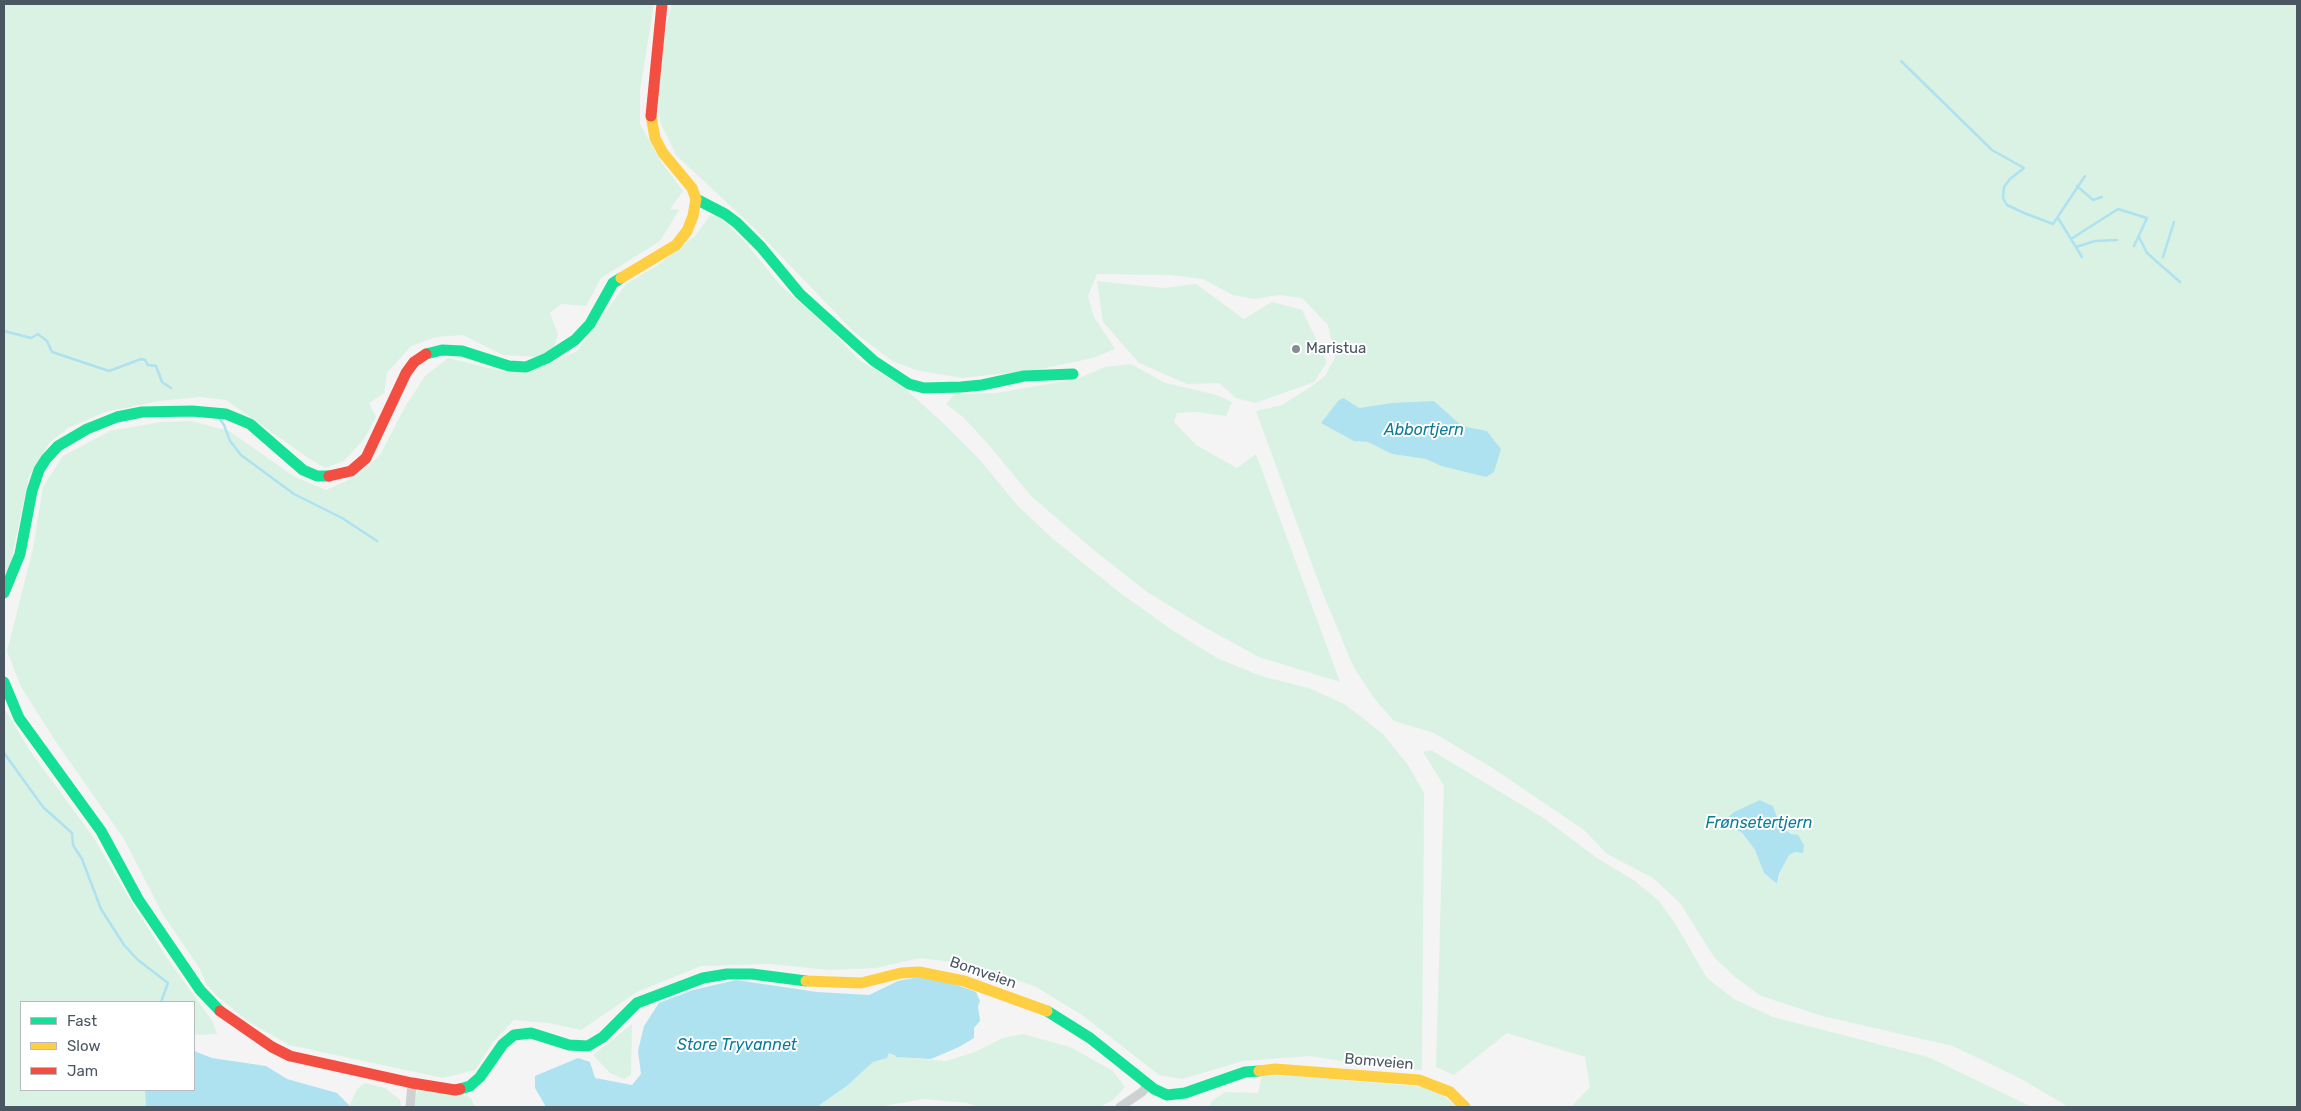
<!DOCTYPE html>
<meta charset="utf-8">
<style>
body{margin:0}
#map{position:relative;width:2301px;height:1111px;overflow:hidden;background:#f4f4f4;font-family:Rubik,sans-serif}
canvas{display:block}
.frame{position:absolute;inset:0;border:5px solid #4a5661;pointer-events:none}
.legend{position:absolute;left:20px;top:1001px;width:175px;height:90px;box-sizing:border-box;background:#fff;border:1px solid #b7bbc0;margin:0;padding:6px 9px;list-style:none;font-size:15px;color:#4a5661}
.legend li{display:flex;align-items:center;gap:10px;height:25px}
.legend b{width:25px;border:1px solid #b7bbc0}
</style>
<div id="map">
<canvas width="2301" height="1111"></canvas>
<div class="frame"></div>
<ul class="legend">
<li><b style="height:6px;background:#16e098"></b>Fast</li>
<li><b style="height:6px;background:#ffcf43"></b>Slow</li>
<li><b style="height:6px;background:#f24e42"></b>Jam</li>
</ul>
</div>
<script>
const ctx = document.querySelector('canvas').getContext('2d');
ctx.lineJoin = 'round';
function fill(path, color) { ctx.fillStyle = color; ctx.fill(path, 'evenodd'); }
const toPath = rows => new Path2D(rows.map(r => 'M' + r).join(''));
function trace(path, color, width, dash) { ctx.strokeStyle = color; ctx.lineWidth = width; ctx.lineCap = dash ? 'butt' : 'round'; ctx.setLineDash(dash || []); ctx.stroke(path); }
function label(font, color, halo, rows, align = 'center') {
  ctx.font = font + ' Rubik,sans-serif'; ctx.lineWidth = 4; ctx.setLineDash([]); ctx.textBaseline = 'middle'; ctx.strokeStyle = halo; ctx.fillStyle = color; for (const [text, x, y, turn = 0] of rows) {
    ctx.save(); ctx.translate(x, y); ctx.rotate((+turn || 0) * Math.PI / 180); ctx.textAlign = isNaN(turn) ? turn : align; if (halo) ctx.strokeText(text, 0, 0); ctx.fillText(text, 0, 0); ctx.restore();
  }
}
fill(toPath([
 [4,4,654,4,640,90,640,124,660,160,683,191,670,209,679,210,660,241,601,278,586,306,561,304,550,313,558,334,554,347,536,357,503,355,463,335,436,337,411,346,387,373,384,393,369,403,376,417,364,439,344,461,325,468,307,457,226,400,200,397,159,401,105,412,68,428,50,442,29,476,10,566,4,576],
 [672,4,2297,4,2297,1107,2069,1107,2021,1079,1953,1046,1822,1016,1761,996,1735,977,1714,957,1680,903,1653,878,1607,854,1584,830,1494,769,1434,733,1394,721,1377,702,1354,668,1321,589,1256,411,1282,405,1309,388,1325,376,1335,357,1328,325,1302,298,1279,295,1254,299,1233,295,1203,279,1171,275,1097,274,1088,296,1094,317,1115,349,1093,358,1036,370,962,378,916,370,892,361,853,331,755,229,676,155,660,122,655,80,659,53],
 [1344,398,1359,408,1434,401,1462,426,1487,431,1501,449,1441,466,1426,459,1392,454,1368,442,1354,441],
 [1761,800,1773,806,1780,825,1792,834,1803,853,1795,852,1789,855,1782,868,1777,884,1764,873,1755,850,1741,833,1734,812],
 [710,215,721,218,745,242,781,286,828,327,859,360,903,387,941,421,980,460,1017,505,1052,538,1119,592,1172,630,1217,658,1261,676,1309,688,1346,705,1383,734,1408,765,1424,793,1422,1070,1374,1066,1309,1056,1243,1061,1182,1079,1159,1075,1082,1015,1036,987,975,965,920,958,876,968,830,970,769,964,701,966,637,992,581,1030,548,1023,514,1020,494,1041,475,1070,443,1078,289,1045,249,1022,218,997,206,984,200,969,162,913,124,839,58,745,21,687,7,651,33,549,43,487,63,456,110,431,161,422,191,421,229,431,295,477,326,490,357,476,380,455,405,407,425,376,448,358,506,372,544,366,577,351,626,284,658,265,696,235],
 [1097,281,1163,288,1196,284,1244,319,1272,302,1302,310,1327,362,1314,382,1255,403,1236,398,1219,383,1187,384,1139,363,1103,322],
 [1131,364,1165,383,1217,395,1232,402,1226,416,1197,412,1177,413,1174,422,1196,445,1237,468,1256,454,1340,682,1259,657,1206,628,1147,592,1090,547,1031,496,988,444,963,417,946,404,955,394,996,393,1077,379,1105,367],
 [4,708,30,751,94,838,127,895,167,958,213,1022,217,1034,194,1035,194,1002,21,1002,21,1090,145,1090,146,1107,4,1107],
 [1431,750,1545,819,1597,858,1635,881,1659,901,1676,925,1707,978,1734,999,1773,1017,1928,1057,2032,1107,1571,1107,1590,1087,1585,1057,1507,1033,1454,1075,1436,1067,1444,786,1423,752],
 [632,1024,631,1075,624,1079,610,1073,593,1055],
 [1023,1034,1070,1047,1113,1071,1125,1087,1114,1099,1100,1107,980,1107,967,1103,924,1099,878,1107,817,1107,848,1085,873,1062,886,1058,889,1053,896,1057,946,1061,975,1052,1003,1038],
 [1262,1076,1295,1076,1425,1087,1439,1092,1457,1107,1209,1107,1212,1101,1225,1092,1258,1093],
 [365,1083,385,1088,400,1100,401,1107,351,1107,350,1104,357,1089],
 [419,1090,460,1093,471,1098,475,1107,413,1107,414,1096]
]), '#d9f2e3');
fill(toPath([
 [1344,398,1359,408,1392,403,1434,401,1462,426,1487,431,1501,449,1494,472,1486,477,1441,466,1426,459,1392,454,1368,442,1354,441,1321,423,1339,400],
 [1760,800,1773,806,1780,825,1791,834,1798,835,1804,845,1803,853,1795,852,1789,855,1779,874,1777,884,1764,873,1755,850,1742,833,1723,822,1734,812],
 [919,977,954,984,976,992,980,1001,978,1006,980,1021,974,1028,974,1038,959,1047,931,1059,895,1057,896,1056,889,1053,887,1058,873,1062,848,1085,817,1107,546,1107,535,1088,535,1076,578,1058,590,1062,595,1078,632,1085,641,1074,638,1051,644,1026,659,1003,693,990,736,980,817,992,869,995,898,981],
 [194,1051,212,1058,266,1066,287,1079,337,1093,351,1107,146,1107,145,1090,194,1090]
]), '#aee2f0');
trace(toPath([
 [1901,61,1992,150,2024,168,2010,179,2004,187,2003,198,2007,205,2024,213,2053,224,2085,176],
 [2077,186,2093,200,2102,197],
 [2058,218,2082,257],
 [2139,237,2147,253,2180,282],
 [2071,239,2118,209,2147,218,2134,246],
 [2076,247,2095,241,2117,240],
 [2163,257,2174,222],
 [4,331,31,338,38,334,47,341,52,352,109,371,141,359,145,360,148,365,156,366,162,382,171,388],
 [220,419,224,425,230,441,241,455,294,494,342,518,377,541],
 [4,753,43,807,72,833,73,845,82,859,101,909,124,945,138,960,168,983,161,1002]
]), '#aee2f0', 2.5);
trace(toPath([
 [410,1107,412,1083],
 [1120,1107,1142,1092,1148,1085]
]), '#ced0d2', 9);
trace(toPath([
 [696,199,725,214,737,223,761,247,800,294,874,361,909,384,924,388,961,387,982,385,1024,376,1073,374],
 [426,354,442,350,462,351,509,366,526,367,547,358,575,340,590,324,613,283,621,278],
 [4,593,20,554,32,491,39,470,46,459,58,446,87,429,117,417,142,412,192,411,226,414,250,424,303,470,317,476,329,476],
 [4,682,19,718,101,831,138,899,200,990,220,1011],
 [1047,1011,1090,1038,1154,1089,1167,1095,1185,1093,1245,1072,1259,1071],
 [460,1089,470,1086,480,1077,503,1044,514,1035,531,1033,569,1045,588,1046,603,1037,637,1003,703,978,727,974,752,974,806,981]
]), '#16e098', 11);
trace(toPath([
 [621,278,676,245,687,231,693,216,696,199,692,188,663,153,655,138,651,116],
 [806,981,861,983,901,973,919,972,964,981,1047,1011],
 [1259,1071,1275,1069,1419,1080,1450,1092,1465,1107]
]), '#ffcf43', 11);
trace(toPath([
 [651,116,662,4],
 [329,476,351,471,366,458,406,373,414,362,426,354],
 [220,1011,272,1047,290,1056,412,1083,455,1090,460,1089]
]), '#f24e42', 11);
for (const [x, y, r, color] of [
 [1296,349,5,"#868d94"]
]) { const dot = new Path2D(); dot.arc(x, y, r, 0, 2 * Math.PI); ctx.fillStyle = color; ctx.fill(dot); trace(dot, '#fff', 2); }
label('15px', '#4a5661', '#fff', [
 ["Maristua",1306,349]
], 'left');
label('15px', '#4a5661', '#fff', [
 ["Bomveien",983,973,19],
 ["Bomveien",1379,1062,5]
]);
label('italic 16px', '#0c7c9b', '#fff', [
 ["Abbortjern",1424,430],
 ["Frønsetertjern",1759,823],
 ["Store Tryvannet",737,1045]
]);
</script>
